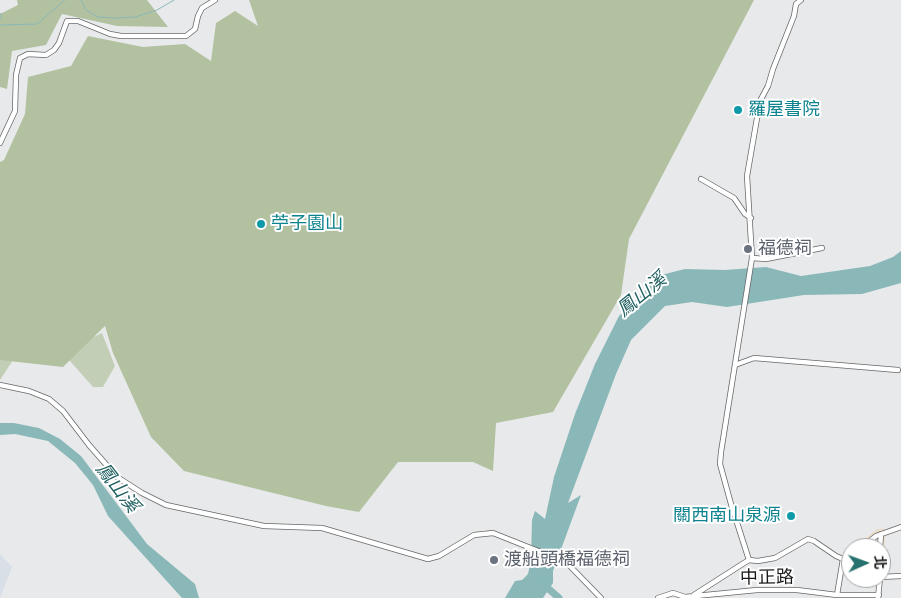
<!DOCTYPE html>
<meta charset="utf-8">
<style>
body{margin:0}
#map{position:relative;width:901px;height:598px;overflow:hidden;background:#e8e9eb;font-family:"Open Sans","Noto Sans TC",sans-serif}
canvas{display:block}
.north{position:absolute;left:841px;top:538px;width:50px;height:50px;box-sizing:border-box;background:#fff;border:1px solid #a3a3a3;border-radius:50%;rotate:88deg;font-size:14px;font-weight:700;line-height:20px;text-align:center;color:#18191a}
.north::after{content:'';display:block;margin:auto;width:18px;height:22px;background:#27716f;clip-path:polygon(50% 0,100% 100%,50% 72%,0 100%)}
</style>
<div id="map">
<canvas width="901" height="598"></canvas>
<div class="north">北</div>
</div>
<script>
const ctx = document.querySelector('canvas').getContext('2d');
ctx.lineJoin = 'round';
function fill(path, color) { ctx.fillStyle = color; ctx.fill(path, 'evenodd'); }
const toPath = rows => new Path2D(rows.map(r => 'M' + r).join(''));
function trace(path, color, width, dash) { ctx.strokeStyle = color; ctx.lineWidth = width; ctx.lineCap = dash ? 'butt' : 'round'; ctx.setLineDash(dash || []); ctx.stroke(path); }
function label(font, color, halo, rows, align = 'center') {
  ctx.font = font + ' "Open Sans","Noto Sans TC",sans-serif'; ctx.lineWidth = 4; ctx.setLineDash([]); ctx.textBaseline = 'middle'; ctx.strokeStyle = halo; ctx.fillStyle = color; for (const [text, x, y, turn = 0] of rows) {
    ctx.save(); ctx.translate(x, y); ctx.rotate((+turn || 0) * Math.PI / 180); ctx.textAlign = isNaN(turn) ? turn : align; if (halo) ctx.strokeText(text, 0, 0); ctx.fillText(text, 0, 0); ctx.restore();
  }
}
fill(toPath([
 [877,529,885,529,884,573,881,573,881,548,877,548,878,539,866,548,854,548]
]), '#ecddca');
fill(toPath([
 [0,554,12,567,0,598]
]), '#d8dfe7');
fill(toPath([
 [102,333,115,366,103,387,93,387,62,352],
 [0,349,17,354,0,380]
]), '#c3ceb6');
fill(toPath([
 [17,0,147,0,168,27,117,26,62,14,46,45,12,51,7,89,0,87,0,14,18,5],
 [249,0,754,0,629,239,621,295,553,412,496,423,493,471,473,462,398,462,359,512,326,506,184,471,151,437,113,353,105,326,63,367,0,360,0,162,4,160,25,114,28,77,71,66,88,36,143,47,185,44,211,61,216,23,235,11,258,26]
]), '#b2c1a0');
fill(toPath([
 [901,251,901,283,862,294,804,295,727,307,692,302,665,306,631,340,616,374,568,503,581,495,553,571,553,583,543,598,505,598,515,581,522,580,528,574,531,560,532,520,535,511,545,519,554,477,575,414,595,364,619,316,661,275,685,269,725,270,766,267,801,276,870,266,893,257],
 [0,423,14,423,39,428,60,439,81,456,147,544,195,584,199,598,182,598,108,516,93,485,75,463,48,441,15,434,0,435]
]), '#8ab8b8');
trace(toPath([
 [81,0,86,10,98,17,117,18,135,17,157,10,174,0],
 [0,13,2,16,0,19],
 [0,25,37,24,65,0]
]), '#8ab8b8', 1);
trace(toPath([
 [543,584,559,598]
]), '#8ab8b8', 7);
const minor = toPath([
 [0,143,15,111,16,75,20,58,28,54,46,55,54,50,59,43,67,21,78,21,110,34,121,36,186,36,195,29,198,16,202,8,215,0],
 [701,179,734,198,745,214,751,218],
 [752,258,766,259,822,248],
 [735,365,754,358,898,370],
 [0,385,29,391,49,399,63,411,89,445,117,477,142,493,166,505,264,526,322,528,428,559,439,556,474,535,493,533,566,562,601,598],
 [861,548,876,536,901,527],
 [880,548,881,534],
 [843,559,851,558],
 [749,560,731,504,720,464,721,452,752,258,747,176,760,101,768,86,773,69,794,16,796,4,801,0],
 [881,577,901,576],
 [694,595,744,563,749,560,758,561,775,558,808,539,814,541,836,556,843,559,837,595],
 [658,598,673,593,685,597,757,590,797,590,837,595,879,595],
 [878,598,880,578]
]);
trace(minor, '#656768', 6);
trace(minor, '#fff', 4.5);
for (const [x, y, r, color] of [
 [738,110,5,"#0f9aa8"],
 [261,224,5,"#0f9aa8"],
 [748,249,5,"#6b7280"],
 [791,516,5,"#0f9aa8"],
 [494,560,5,"#6b7280"]
]) { const dot = new Path2D(); dot.arc(x, y, r, 0, 2 * Math.PI); ctx.fillStyle = color; ctx.fill(dot); trace(dot, '#fff', 2); }
label('18px', '#0d838f', '#fff', [
 ["羅屋書院",748,110],
 ["苧子園山",271,224],
 ["關西南山泉源",781,516,"right"]
], 'left');
label('18px', '#5b616d', '#fff', [
 ["福德祠",758,249],
 ["渡船頭橋福德祠",504,560]
], 'left');
label('18px', '#18191a', '#fff', [
 ["中正路",767,578,-1]
]);
label('italic 19px', '#226162', '#fff', [
 ["鳳山溪",642,295,-39],
 ["鳳山溪",117,488,52]
]);
</script>
